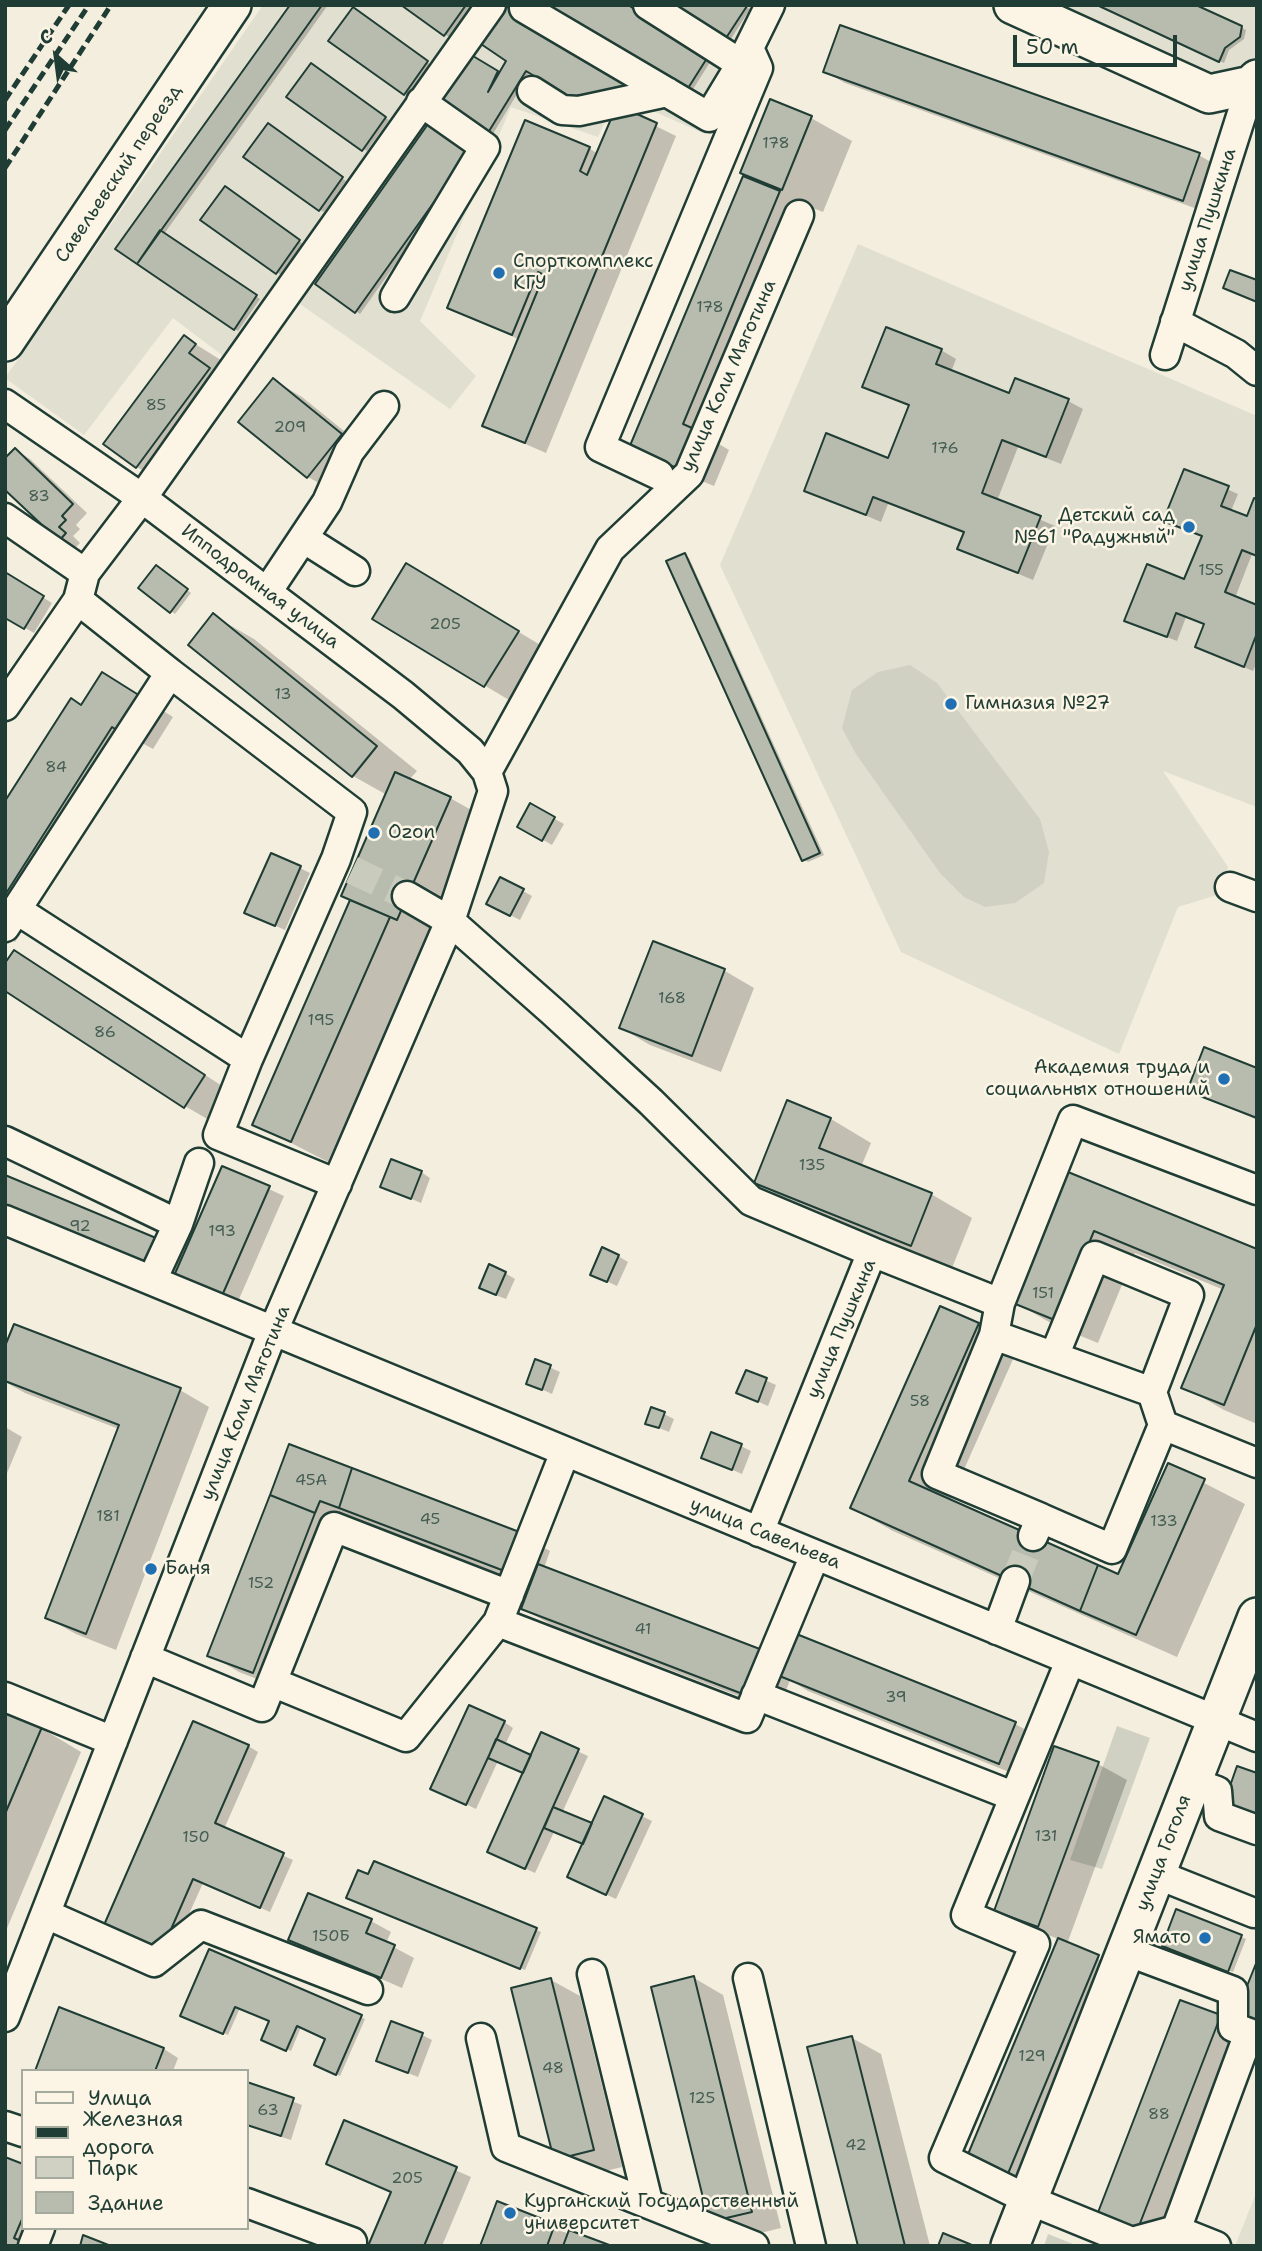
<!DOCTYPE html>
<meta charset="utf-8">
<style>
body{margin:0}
#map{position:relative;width:1262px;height:2251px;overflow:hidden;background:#f3eede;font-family:"Shantell Sans",sans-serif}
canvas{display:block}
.frame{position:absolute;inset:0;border:7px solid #1f3d34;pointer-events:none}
.legend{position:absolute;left:21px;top:2069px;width:228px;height:161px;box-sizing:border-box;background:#fcf5e5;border:2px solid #a4ab9e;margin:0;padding:9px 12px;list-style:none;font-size:21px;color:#1f3d34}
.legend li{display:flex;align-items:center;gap:14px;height:35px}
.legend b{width:35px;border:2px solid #a4ab9e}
.north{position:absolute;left:21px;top:21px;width:70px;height:70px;-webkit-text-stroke:5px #fcf5e5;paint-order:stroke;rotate:332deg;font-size:19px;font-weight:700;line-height:28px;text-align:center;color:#1f3d34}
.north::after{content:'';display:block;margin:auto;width:24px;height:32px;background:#1f3d34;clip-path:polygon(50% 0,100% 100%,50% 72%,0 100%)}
.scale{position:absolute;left:1013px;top:35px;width:164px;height:32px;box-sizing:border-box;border:4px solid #1f3d34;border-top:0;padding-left:9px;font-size:21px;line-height:24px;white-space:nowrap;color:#1f3d34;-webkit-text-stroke:5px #fcf5e5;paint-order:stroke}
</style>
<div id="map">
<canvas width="1262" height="2251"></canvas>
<div class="frame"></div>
<ul class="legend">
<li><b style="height:9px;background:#fcf5e5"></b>Улица</li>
<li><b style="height:9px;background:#1f3d34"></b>Железная дорога</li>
<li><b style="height:19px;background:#d0d1c2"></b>Парк</li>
<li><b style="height:19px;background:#b8bcae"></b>Здание</li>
</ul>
<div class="north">С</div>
<div class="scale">50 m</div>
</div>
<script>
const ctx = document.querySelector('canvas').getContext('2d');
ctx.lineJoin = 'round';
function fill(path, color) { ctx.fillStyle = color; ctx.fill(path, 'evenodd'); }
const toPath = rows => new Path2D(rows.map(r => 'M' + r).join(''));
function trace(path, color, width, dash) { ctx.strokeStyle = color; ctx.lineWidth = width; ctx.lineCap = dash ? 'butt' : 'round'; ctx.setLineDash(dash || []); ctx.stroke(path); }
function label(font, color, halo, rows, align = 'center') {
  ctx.font = font + ' "Shantell Sans",sans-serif'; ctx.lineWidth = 5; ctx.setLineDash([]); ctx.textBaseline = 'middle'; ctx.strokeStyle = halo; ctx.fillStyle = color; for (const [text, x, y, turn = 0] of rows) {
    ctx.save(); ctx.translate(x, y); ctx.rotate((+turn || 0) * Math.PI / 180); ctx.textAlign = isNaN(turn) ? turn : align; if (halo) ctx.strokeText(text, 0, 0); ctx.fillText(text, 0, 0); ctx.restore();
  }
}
fill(toPath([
 [263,5,778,5,705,134,617,95,598,137,511,107,420,321,476,376,450,409,300,304,247,374,173,318,84,435,5,378],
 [1043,5,1257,5,1257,57,1220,84],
 [858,244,1257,416,1257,807,1163,771,1228,867,1217,895,1178,907,1119,1054,901,952,720,565],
 [1257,2191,1257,2246,1235,2246]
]), '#e1dfd0');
fill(toPath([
 [910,665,937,683,1040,819,1049,852,1044,883,1015,903,985,907,964,897,940,873,856,754,842,728,852,690,878,672],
 [1117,1726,1150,1738,1102,1869,1070,1860],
 [1048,2234,1078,2246,1044,2246]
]), '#d0d1c2');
fill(toPath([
 [293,5,328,5,164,234,260,299,238,331,117,249],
 [404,5,471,5,471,6,449,37],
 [546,5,712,59,690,94],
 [671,5,743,5,750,9,729,42],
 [1099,5,1242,28,1246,30,1244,39,1229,50,1224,63],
 [357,11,431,65,409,96,404,93],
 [468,55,499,74,508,60,531,71,491,137,435,103],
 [315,67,389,120,367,151,363,149],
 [825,72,1199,155,1219,167,1203,211,845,83],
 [617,107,676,136,546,453,484,426,520,340,449,307,589,148,598,154],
 [811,118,852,141,823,212,803,204,712,440,729,450,714,486,660,464,759,182,742,172],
 [272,128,346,181,324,212,320,210],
 [477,149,360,314,317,284],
 [229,191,303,244,281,275,277,272],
 [184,337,224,362,166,484,137,467],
 [941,350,956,359,951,372,1010,395,1068,401,1083,409,1061,464,1018,447,997,501,1055,526,1033,580,959,549,965,534,888,504,881,522,806,490,889,460,910,407,865,386],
 [273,380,302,397,370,452,337,493,308,477,240,421],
 [15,450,30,459,87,513,76,525,80,529,73,536,80,543,75,548,60,540],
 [1185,471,1238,494,1231,511,1248,518,1257,501,1257,556,1252,554,1235,598,1257,607,1257,662,1253,671,1197,647,1206,625,1186,617,1177,641,1136,625,1185,581,1203,537],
 [684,555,689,558,824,855,808,862,803,859],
 [160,569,191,593,175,614,140,588],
 [5,574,52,603,34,633,5,616],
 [436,582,547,649,514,703,374,619],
 [214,616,254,639,417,771,409,780,450,798,491,821,332,1164,254,1124,352,900,387,795,353,776,190,644],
 [131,691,173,717,153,749,142,743,15,942,5,936,5,805],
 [531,806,564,824,552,845,519,826],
 [300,868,310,873,285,930,256,917],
 [523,891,532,896,520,920,498,909],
 [654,944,725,971,754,988,721,1072,650,1045,621,1028],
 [15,952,233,1093,214,1123,185,1106],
 [1257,1070,1257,1120,1189,1090],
 [788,1103,831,1119,871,1143,861,1167,931,1194,972,1218,952,1268,796,1206,756,1182],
 [223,1168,284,1196,236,1306,5,1220,155,1239,185,1257],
 [421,1172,430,1178,421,1203,382,1186],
 [1069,1174,1257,1251,1257,1424,1224,1410,1184,1387,1224,1290,1135,1253,1098,1343,1056,1326,1016,1303],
 [618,1256,628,1262,617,1286,602,1279],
 [505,1273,515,1279,506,1299,490,1293],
 [978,1325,1018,1348,950,1501,1119,1576,1169,1465,1245,1504,1177,1657,893,1531,852,1508],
 [5,1351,180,1390,209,1407,116,1650,76,1634,47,1618,119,1429,25,1393,5,1382],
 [536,1361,560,1372,552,1394,528,1383],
 [747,1372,776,1385,768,1406,739,1393],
 [664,1414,674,1419,669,1432,647,1423],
 [5,1427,22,1437,5,1478],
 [290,1446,521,1535,550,1551,544,1568,783,1663,795,1635,1015,1724,1045,1740,1029,1780,808,1691,790,1680,778,1711,552,1625,523,1609,532,1586,349,1516,283,1689,239,1672,210,1655],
 [741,1446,751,1451,742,1474,703,1457],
 [5,1713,41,1728,81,1752,5,1933],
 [504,1722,513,1728,505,1745,532,1757,542,1735,588,1756,562,1813,593,1825,605,1798,652,1821,616,1899,579,1882,584,1845,554,1832,535,1873,499,1857,525,1773,498,1761,476,1809,442,1793],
 [248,1746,258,1752,224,1829,293,1860,270,1912,203,1883,171,1954,115,1930],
 [1098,1764,1127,1780,1067,1944,1127,1973,1037,2192,997,2175,1059,1939,1025,1927,996,1910],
 [375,1863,541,1932,525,1970,353,1900],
 [1177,1912,1246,1939,1233,1972,1168,1948],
 [371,1921,391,1932,386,1943,414,1958,402,1988,290,1939],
 [210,1952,365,2019,340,2076,320,2067,327,2039,301,2027,291,2051,267,2041,271,2021,240,2008,228,2035,187,2017],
 [694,1978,723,1995,781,2228,740,2238,711,2221],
 [551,1980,580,1996,622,2167,585,2176,556,2159],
 [1181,2002,1249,2034,1167,2246,1128,2231],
 [60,2010,164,2049,178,2058,173,2071,37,2071],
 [422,2035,432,2040,418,2077,388,2065],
 [852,2038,881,2054,930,2246,859,2246],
 [247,2084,302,2105,291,2140,247,2126],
 [345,2122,471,2177,442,2246,370,2246,393,2193,328,2163],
 [23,2166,23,2228,36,2228,29,2246,5,2246],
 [498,2204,569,2234,607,2246,482,2246]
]), '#0003');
const building = toPath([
 [290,5,322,5,137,264,115,249,290,5],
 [401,5,466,5,444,36,401,5],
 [504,5,638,84,584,106,526,71,486,136,432,103,468,53,498,71,488,92,506,61,478,42,504,5],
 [543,5,628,5,709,55,685,93,543,5],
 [668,5,746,5,747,6,724,41,668,5],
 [1097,5,1196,5,1242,26,1240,37,1225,48,1219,62,1097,5],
 [353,7,428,61,404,95,328,41,353,7],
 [840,25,1200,153,1183,201,823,72,840,25],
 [311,63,386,117,362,151,286,97,311,63],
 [770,99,812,116,782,190,740,173,770,99],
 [617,105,657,123,525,443,482,426,544,275,538,272,512,335,447,308,525,120,590,147,580,171,587,175,617,105],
 [433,117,474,146,355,313,315,284,433,117],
 [268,123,343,177,319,211,243,157,268,123],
 [743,176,780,191,683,424,701,432,684,471,629,448,743,176],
 [225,186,300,240,276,274,200,220,225,186],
 [160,230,257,295,234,330,137,264,160,230],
 [1230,270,1257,280,1257,302,1223,288,1230,270],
 [886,327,942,349,936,364,1009,393,1015,378,1069,399,1046,457,1002,440,982,493,1041,516,1018,573,957,549,964,532,873,497,866,515,804,491,826,433,888,458,909,405,862,387,886,327],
 [184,335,196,344,189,353,210,368,136,468,103,444,184,335],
 [273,378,342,434,307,478,238,422,273,378],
 [15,448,73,504,62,516,66,520,59,527,66,533,59,541,5,490,5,458,15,448],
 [1184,469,1229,486,1221,506,1247,516,1254,498,1257,499,1257,556,1242,550,1225,592,1257,605,1257,633,1244,667,1195,647,1204,624,1176,613,1167,637,1124,621,1147,564,1184,579,1202,536,1163,521,1184,469],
 [685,553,820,853,802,861,666,561,685,553],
 [406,563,519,631,484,687,372,619,406,563],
 [156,565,188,589,170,613,138,588,156,565],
 [5,572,44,596,24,629,5,618,5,572],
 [213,613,377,746,352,777,188,645,213,613],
 [102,672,145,699,123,734,112,727,5,895,5,801,71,698,81,705,102,672],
 [395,772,451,797,397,920,341,896,395,772],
 [530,803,555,817,542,841,517,827,530,803],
 [271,853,301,866,275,926,244,913,271,853],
 [500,877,524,889,510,916,486,904,500,877],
 [350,900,390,917,291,1142,252,1125,350,900],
 [653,941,725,969,692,1056,619,1028,653,941],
 [14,950,205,1075,184,1108,5,991,5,963,14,950],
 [1204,1047,1257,1068,1257,1118,1187,1091,1204,1047],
 [787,1100,831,1118,819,1148,932,1193,911,1246,754,1183,787,1100],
 [391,1159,422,1171,411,1199,380,1187,391,1159],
 [222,1166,270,1186,221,1298,173,1278,222,1166],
 [1068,1172,1257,1249,1257,1324,1224,1405,1181,1388,1224,1285,1094,1231,1057,1321,1013,1303,1068,1172],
 [5,1175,156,1238,140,1274,5,1217,5,1175],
 [602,1247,619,1255,607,1282,590,1275,602,1247],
 [489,1264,506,1272,496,1295,479,1288,489,1264],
 [940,1306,979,1323,909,1481,1098,1565,1080,1611,850,1508,940,1306],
 [14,1324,181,1388,86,1634,45,1618,119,1425,5,1381,5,1346,14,1324],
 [535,1359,551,1365,542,1390,526,1384,535,1359],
 [746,1370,767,1378,758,1402,736,1393,746,1370],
 [651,1407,665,1412,659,1428,645,1424,651,1407],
 [711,1432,742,1444,732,1470,701,1458,711,1432],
 [289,1444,352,1468,339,1508,320,1501,315,1513,270,1495,289,1444],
 [1168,1463,1205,1479,1136,1635,1080,1611,1098,1565,1118,1574,1168,1463],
 [352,1468,522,1533,507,1572,339,1508,352,1468],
 [270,1495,315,1513,253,1673,207,1656,270,1495],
 [538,1564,765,1651,748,1696,521,1609,538,1564],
 [794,1633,1016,1722,999,1764,777,1675,794,1633],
 [469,1705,505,1721,466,1805,430,1789,469,1705],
 [5,1711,42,1727,5,1814,5,1711],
 [193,1721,249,1745,215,1823,284,1853,260,1908,193,1879,162,1950,104,1925,193,1721],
 [541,1732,579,1749,525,1869,487,1852,541,1732],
 [496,1739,531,1755,523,1773,488,1758,496,1739],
 [1054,1746,1099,1762,1038,1927,994,1911,1054,1746],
 [1237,1766,1257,1773,1257,1815,1224,1803,1237,1766],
 [604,1796,643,1814,606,1895,567,1877,604,1796],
 [553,1807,592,1823,583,1844,544,1828,553,1807],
 [374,1861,537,1928,520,1969,346,1898,358,1870,368,1874,374,1861],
 [308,1893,372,1919,366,1933,395,1945,381,1978,288,1940,308,1893],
 [1176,1909,1242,1935,1228,1972,1162,1946,1176,1909],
 [1058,1938,1099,1955,1007,2176,966,2159,1058,1938],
 [209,1949,362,2015,336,2075,314,2065,325,2039,297,2026,286,2051,261,2040,269,2021,235,2007,223,2034,180,2016,209,1949],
 [1257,1961,1257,2024,1235,2016,1257,1961],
 [694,1976,752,2212,709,2222,651,1987,694,1976],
 [551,1978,594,2150,554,2160,511,1988,551,1978],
 [1180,2000,1221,2015,1137,2231,1097,2215,1180,2000],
 [59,2007,164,2048,155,2071,35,2071,59,2007],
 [391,2021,423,2033,408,2073,376,2061,391,2021],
 [852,2036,905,2246,858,2246,807,2047,852,2036],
 [247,2082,294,2098,281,2136,247,2125,247,2082],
 [344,2120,457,2167,424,2246,368,2246,391,2192,326,2164,344,2120],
 [5,2157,23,2164,23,2217,14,2238,25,2243,24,2246,5,2246,5,2157],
 [497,2201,555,2224,547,2246,480,2246,497,2201],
 [569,2230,612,2246,563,2246,569,2230],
 [943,2233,972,2245,971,2246,938,2246,943,2233],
 [83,2235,111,2246,80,2246,83,2235]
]);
fill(building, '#b8bcae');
trace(building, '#1f3d34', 2);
trace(toPath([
 [352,870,407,896],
 [1015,1581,1033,1536]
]), '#c9cbbc', 28, [28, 14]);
const minor = toPath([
 [648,5,741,64],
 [524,8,709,117,741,64,770,5],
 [532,91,562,110,579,111,667,92],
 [395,297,485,147,421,102],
 [1175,322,1236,354,1257,371],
 [1165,355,1251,85,1257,89],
 [5,404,142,498,403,695,470,751,487,772,493,791,450,921,273,1331,5,2017],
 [659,475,600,447,758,68,749,48],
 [5,518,85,573],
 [303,538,355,571],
 [267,592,327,502,349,452,384,406],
 [170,673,352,812,336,859,248,1059],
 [5,706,78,600,85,573,142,498,491,5],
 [487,772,610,549,689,474,799,215],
 [1230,887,1257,897],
 [407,896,450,921,553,1012,651,1102,751,1201,872,1252],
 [17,910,248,1059,218,1135,337,1184],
 [5,927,170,673,78,600],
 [5,1141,178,1224,152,1280],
 [1257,1190,1073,1120,1000,1303,994,1335,1152,1392,1163,1425,1257,1463],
 [5,1220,1257,1737],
 [178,1224,199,1163],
 [994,1335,937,1474,1041,1518,1033,1536],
 [1055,1354,1095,1256,1189,1295,1152,1392],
 [565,1452,498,1622,747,1718,815,1555],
 [1041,1518,1112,1549,1163,1425],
 [759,1532,872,1252,1000,1303],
 [997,1630,1015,1581],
 [145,1658,262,1707,334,1527,509,1595],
 [1070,1661,966,1915,1035,1944,944,2158,1029,2200,1132,2242,1176,2230,1216,2246],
 [272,1682,406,1737,498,1622],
 [756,1695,1013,1796],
 [5,1697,113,1741],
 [1192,1782,1217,1791,1219,1816,1257,1830],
 [1156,1874,1254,1913],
 [46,1914,154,1962,201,1925,368,1990],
 [1126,1951,1233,1991,1233,2027,1249,2033],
 [592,1974,648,2202],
 [748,1978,811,2246],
 [481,2038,506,2147,754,2246],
 [5,2126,23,2132],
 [247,2203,352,2242,351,2246],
 [1176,2230,1249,2033,1257,2036],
 [33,2246,40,2228]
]);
const major = toPath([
 [1013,5,1209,94,1251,85,1257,79],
 [5,342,232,5],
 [1010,2246,1257,1617]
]);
trace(minor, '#1f3d34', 33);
trace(major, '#1f3d34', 42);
trace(minor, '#fcf5e5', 28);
trace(major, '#fcf5e5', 37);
trace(toPath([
 [5,100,69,5],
 [5,130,89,5],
 [5,168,111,5]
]), '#1f3d34', 5, [10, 5]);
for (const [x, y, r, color] of [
 [499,273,7,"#1f6fb2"],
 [1189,527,7,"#1f6fb2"],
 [951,704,7,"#1f6fb2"],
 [374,833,7,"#1f6fb2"],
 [1224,1079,7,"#1f6fb2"],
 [151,1569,7,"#1f6fb2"],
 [1205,1938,7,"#1f6fb2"],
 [510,2213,7,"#1f6fb2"]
]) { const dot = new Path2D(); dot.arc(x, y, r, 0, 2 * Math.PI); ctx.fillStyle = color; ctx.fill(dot); trace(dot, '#fcf5e5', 2.5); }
label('16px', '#455d52', null, [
 ["178",776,144],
 ["178",710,308],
 ["85",156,406],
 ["209",290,428],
 ["176",945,449],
 ["83",39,497],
 ["155",1211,571],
 ["205",445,625],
 ["13",283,695],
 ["84",56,768],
 ["168",672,999],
 ["195",321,1021],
 ["86",105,1033],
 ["135",812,1166],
 ["92",80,1227],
 ["193",222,1232],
 ["151",1043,1294],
 ["58",920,1402],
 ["45А",311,1481],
 ["181",108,1517],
 ["45",430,1520],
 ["133",1164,1522],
 ["152",261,1584],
 ["41",643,1630],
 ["39",896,1698],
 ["131",1046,1837],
 ["150",196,1838],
 ["150Б",331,1937],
 ["129",1032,2057],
 ["48",553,2069],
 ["125",702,2099],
 ["63",268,2111],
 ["88",1159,2115],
 ["42",856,2146],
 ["205",407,2179]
]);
label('19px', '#1f3d34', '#fcf5e5', [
 ["Савельевский переезд",119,174,-56],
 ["улица Пушкина",1208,220,-72],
 ["улица Коли Мяготина",729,376,-66],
 ["Ипподромная улица",260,587,37],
 ["улица Пушкина",842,1329,-67],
 ["улица Коли Мяготина",246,1403,-68],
 ["улица Савельева",765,1534,22],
 ["улица Гоголя",1164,1853,-69]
]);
label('19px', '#1f3d34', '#fcf5e5', [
 ["Спорткомплекс",513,262],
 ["КГУ",513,284],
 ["Детский сад",1175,516,"right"],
 ["№61 \"Радужный\"",1175,538,"right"],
 ["Гимназия №27",965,704],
 ["Ozon",388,833],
 ["Академия труда и",1210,1068,"right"],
 ["социальных отношений",1210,1090,"right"],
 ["Баня",165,1569],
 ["Ямато",1191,1938,"right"],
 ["Курганский Государственный",524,2202],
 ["университет",524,2224]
], 'left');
</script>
